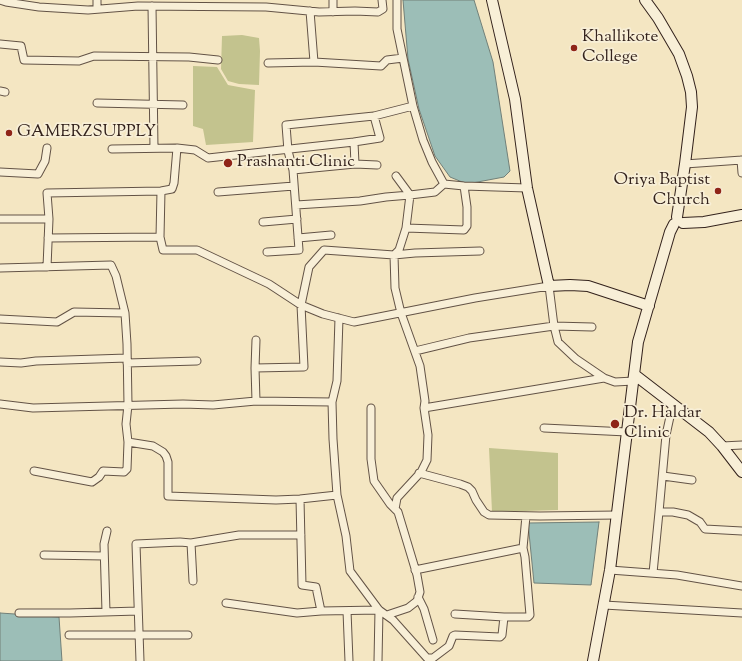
<!DOCTYPE html>
<style>
body{margin:0}
canvas{display:block;background:#f4e6c2}
</style>
<canvas width="742" height="661"></canvas>
<script>
const ctx = document.querySelector('canvas').getContext('2d');
ctx.lineJoin = 'round';
function fill(path, color) { ctx.fillStyle = color; ctx.fill(path, 'evenodd'); }
const toPath = rows => new Path2D(rows.map(r => 'M' + r).join(''));
function trace(path, color, width, dash) { ctx.strokeStyle = color; ctx.lineWidth = width; ctx.lineCap = dash ? 'butt' : 'round'; ctx.setLineDash(dash || []); ctx.stroke(path); }
function label(font, color, halo, rows, align = 'center') {
  ctx.font = font + ' "Sorts Mill Goudy",serif'; ctx.lineWidth = 3.5; ctx.setLineDash([]); ctx.textBaseline = 'middle'; ctx.strokeStyle = halo; ctx.fillStyle = color; for (const [text, x, y, turn = 0] of rows) {
    ctx.save(); ctx.translate(x, y); ctx.rotate((+turn || 0) * Math.PI / 180); ctx.textAlign = isNaN(turn) ? turn : align; if (halo) ctx.strokeText(text, 0, 0); ctx.fillText(text, 0, 0); ctx.restore();
  }
}
fill(toPath([
 [242,35,259,38,260,51,259,85,239,84,228,81,221,69,222,36],
 [193,66,217,67,228,85,255,90,253,142,206,145,203,129,193,126],
 [489,448,558,453,558,510,492,512]
]), '#c3c38e');
const water = toPath([
 [403,0,474,0,493,62,510,171,504,177,467,184,450,177,435,156,419,109,408,59,403,0],
 [599,522,591,585,534,583,528,523,599,522],
 [0,613,59,617,62,661,0,661,0,613]
]);
fill(water, '#9cbeb7');
trace(water, '#728079', 1);
const street = toPath([
 [0,0,6,2,39,7,88,10,138,6,266,7,319,12,355,11,378,12,383,9,382,0],
 [97,0,97,9],
 [397,0,397,29,413,106,423,140,432,162,444,184,464,186,527,188],
 [152,6,154,148],
 [310,11,314,62],
 [333,12,333,0],
 [0,44,21,46,24,60,79,61,94,56,189,57,218,60],
 [268,63,314,62,381,66,387,60,403,58],
 [0,91,5,92],
 [97,103,183,105],
 [112,149,177,148,195,150,208,158,354,142],
 [741,160,742,173],
 [355,164,377,165],
 [685,164,742,160],
 [293,170,355,164,354,142,380,138,374,116],
 [0,172,38,174,45,161,47,148],
 [161,191,160,237,163,250,197,250,269,284,301,305,323,314,354,322,475,298,549,286,554,326,558,342,576,359,604,378,615,382,634,381],
 [218,192,294,186],
 [296,205,360,201,386,197,410,195,435,192,444,184],
 [0,219,49,219],
 [263,222,297,219],
 [406,228,464,230,467,226,467,207,464,186],
 [48,238,160,237],
 [298,238,331,235],
 [267,252,299,250,293,170,288,151,286,125,374,116,413,106],
 [47,267,49,219,47,193,161,191,172,189,174,183,177,148],
 [0,268,111,265,116,276,125,313,127,344,128,405,126,424,128,442,127,469,124,472,103,471,99,477,92,482,34,471],
 [339,318,337,381,332,402,333,439,337,495,346,536,350,571,379,610,393,620,427,658,433,658,449,646,453,636,455,635,500,637,502,635,504,617],
 [0,319,57,322,74,312,125,313],
 [256,340,255,368,256,401],
 [415,351,469,338,554,326,592,327],
 [0,362,21,363,36,361,127,358],
 [127,363,197,361],
 [255,368,304,367,301,305,309,267,324,250,394,255,415,253,480,251],
 [673,403,666,435,659,512,673,512,688,515,700,522,705,529,742,531],
 [0,404,33,408,183,404,213,405,256,401,332,402],
 [371,408,371,459,374,481,390,504,398,512,417,575,420,592,417,601,408,608,387,615],
 [424,408,604,378],
 [544,428,627,432],
 [128,442,153,446,163,452,166,456,168,462,168,496,276,500,300,499,337,495],
 [722,446,742,445],
 [419,473,460,484,468,487,472,491,476,500,484,512,489,515,540,516,617,515],
 [663,476,692,480],
 [300,499,302,585,316,587,321,611],
 [395,509,397,498,421,472,427,460,428,435,424,408,425,401,420,366,401,313,395,288,394,255,399,250,406,228,410,195,396,176],
 [44,555,104,556],
 [415,570,523,548],
 [610,570,677,575,742,586],
 [653,573,659,512],
 [193,581,191,543,239,535,301,535],
 [418,597,424,609,433,640],
 [226,603,297,613,321,611,379,610],
 [604,605,742,613],
 [347,611,349,661],
 [106,612,104,544,107,531],
 [19,613,70,613,138,611],
 [455,614,504,617,528,617,530,615,525,557,523,548,526,516],
 [69,635,188,635],
 [140,661,136,544,180,542,191,543],
 [378,661,379,610]
]);
const secondary = toPath([
 [492,0,515,99,527,188,549,286,570,285,588,286,649,306],
 [645,0,658,18,679,54,687,76,691,92,692,107,685,164,677,217],
 [683,223,704,222,742,215],
 [635,375,709,432,722,446,742,472],
 [593,661,610,570,638,342,670,232,674,224]
]);
trace(street, '#635346', 9);
trace(secondary, '#33221c', 12);
trace(street, '#f8efd7', 7);
trace(secondary, '#f8efd7', 10);
for (const [x, y, r, color] of [
 [574,48,4,"#8f2418"],
 [9,133,4,"#8f2418"],
 [228,163,5,"#8f2418"],
 [718,191,4,"#8f2418"],
 [615,424,5,"#8f2418"]
]) { const dot = new Path2D(); dot.arc(x, y, r, 0, 2 * Math.PI); ctx.fillStyle = color; ctx.fill(dot); trace(dot, '#f8efd7', 1.5); }
label('17px', '#33221c', '#f8efd7', [
 ["Khallikote",582,38],
 ["College",582,58],
 ["GAMERZSUPPLY",17,133],
 ["Prashanti Clinic",237,163],
 ["Oriya Baptist",710,181,"right"],
 ["Church",710,201,"right"],
 ["Dr. Haldar",624,414],
 ["Clinic",624,434]
], 'left');
</script>
